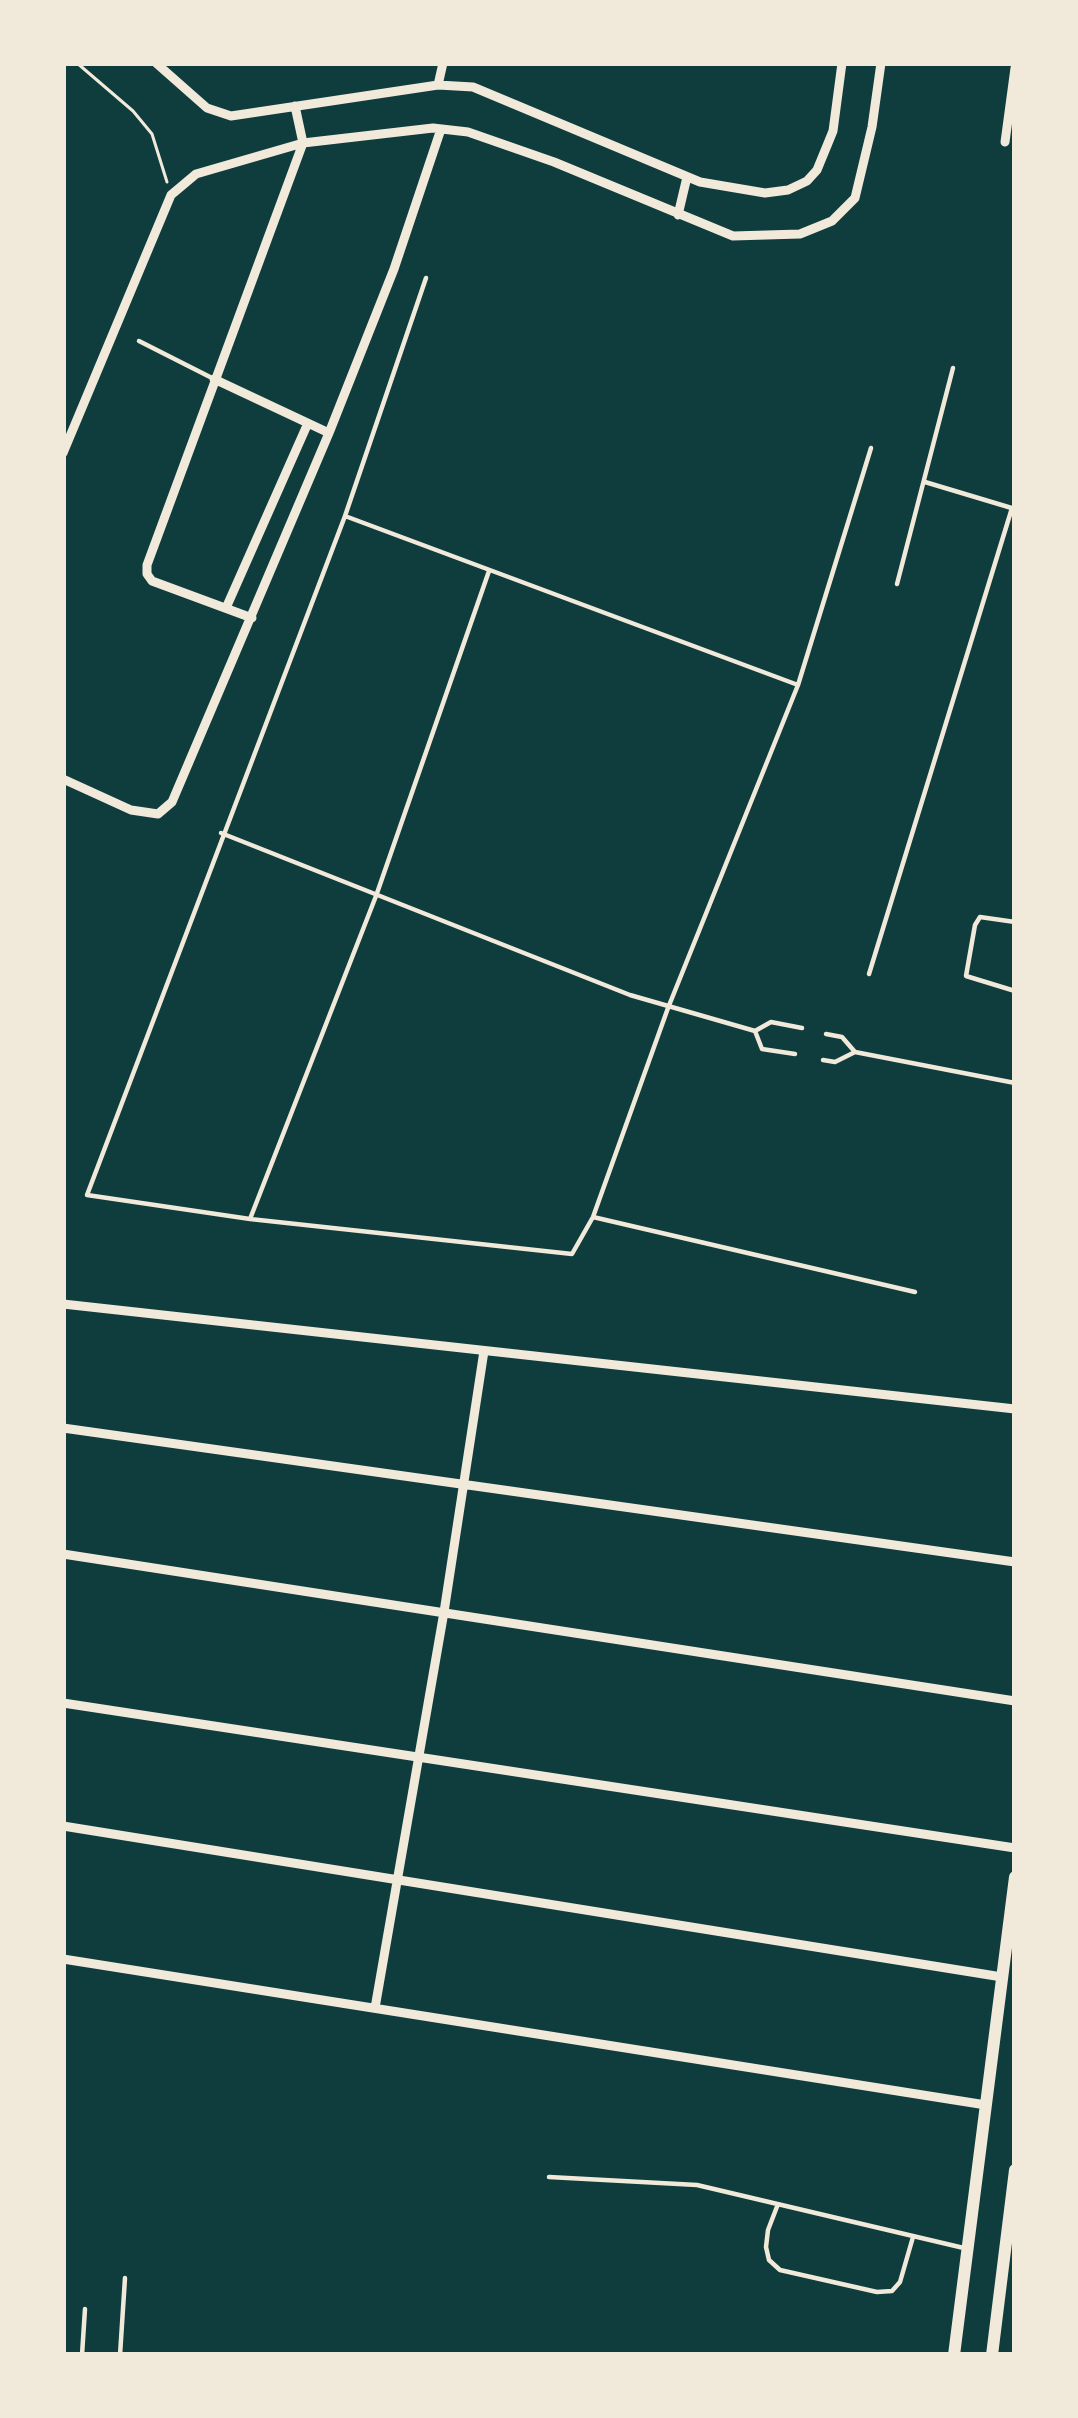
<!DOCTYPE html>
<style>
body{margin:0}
#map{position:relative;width:1078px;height:2418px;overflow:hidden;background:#0f3d3e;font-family:"Libre Baskerville",serif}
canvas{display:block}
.frame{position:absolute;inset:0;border:66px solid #f1e9da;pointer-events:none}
</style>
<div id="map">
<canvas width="1078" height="2418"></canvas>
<div class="frame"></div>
</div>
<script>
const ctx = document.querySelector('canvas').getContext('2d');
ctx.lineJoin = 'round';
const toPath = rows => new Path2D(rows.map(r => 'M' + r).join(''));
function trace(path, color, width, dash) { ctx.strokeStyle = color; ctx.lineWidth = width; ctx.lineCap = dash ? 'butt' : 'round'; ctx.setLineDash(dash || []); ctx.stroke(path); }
trace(toPath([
 [77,63,133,111,152,134,167,182]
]), '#f1e9da', 3);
trace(toPath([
 [139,341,214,379],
 [925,482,1015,509],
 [345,516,798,685,668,1008,593,1217,572,1254,250,1219,87,1195,345,516],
 [345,516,426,278],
 [897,584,953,368],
 [798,685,871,448],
 [221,833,630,995,755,1031],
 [1015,922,980,917,975,925,966,976,1015,991],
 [869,974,1012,508],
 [855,1052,1015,1083],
 [795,1054,762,1049,755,1031,771,1022,802,1028],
 [823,1060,835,1062,855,1052,842,1037,826,1034],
 [593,1217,915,1292],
 [250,1219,376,896,489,571],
 [549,2177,697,2185,968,2249],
 [778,2204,768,2230,766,2247,769,2260,780,2270,877,2292,892,2291,900,2282,913,2237],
 [82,2355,85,2309],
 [120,2355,125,2278]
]), '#f1e9da', 4.5);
trace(toPath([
 [156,63,207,108,231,116,438,85,473,87,700,182,765,193,788,190,807,181,817,170,833,131,842,63],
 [438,85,443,63],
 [1005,142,1015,68],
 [678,215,687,177],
 [214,379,329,433],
 [63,453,171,195,196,174,303,143,433,128,468,132,554,162,733,236,800,234,832,221,855,198,872,127,881,63],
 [226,608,308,423],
 [252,618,152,581,147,574,147,565,303,143,295,106],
 [63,779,131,810,158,814,172,802,329,433,394,269,441,129],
 [63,1304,1015,1409],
 [63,1428,1015,1562],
 [63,1554,1015,1701],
 [63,1703,1015,1848],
 [63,1826,1002,1977],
 [63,1959,986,2105],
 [375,2008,444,1612,484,1351]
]), '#f1e9da', 9);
trace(toPath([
 [954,2355,1015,1877],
 [992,2355,1015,2170]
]), '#f1e9da', 12);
</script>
